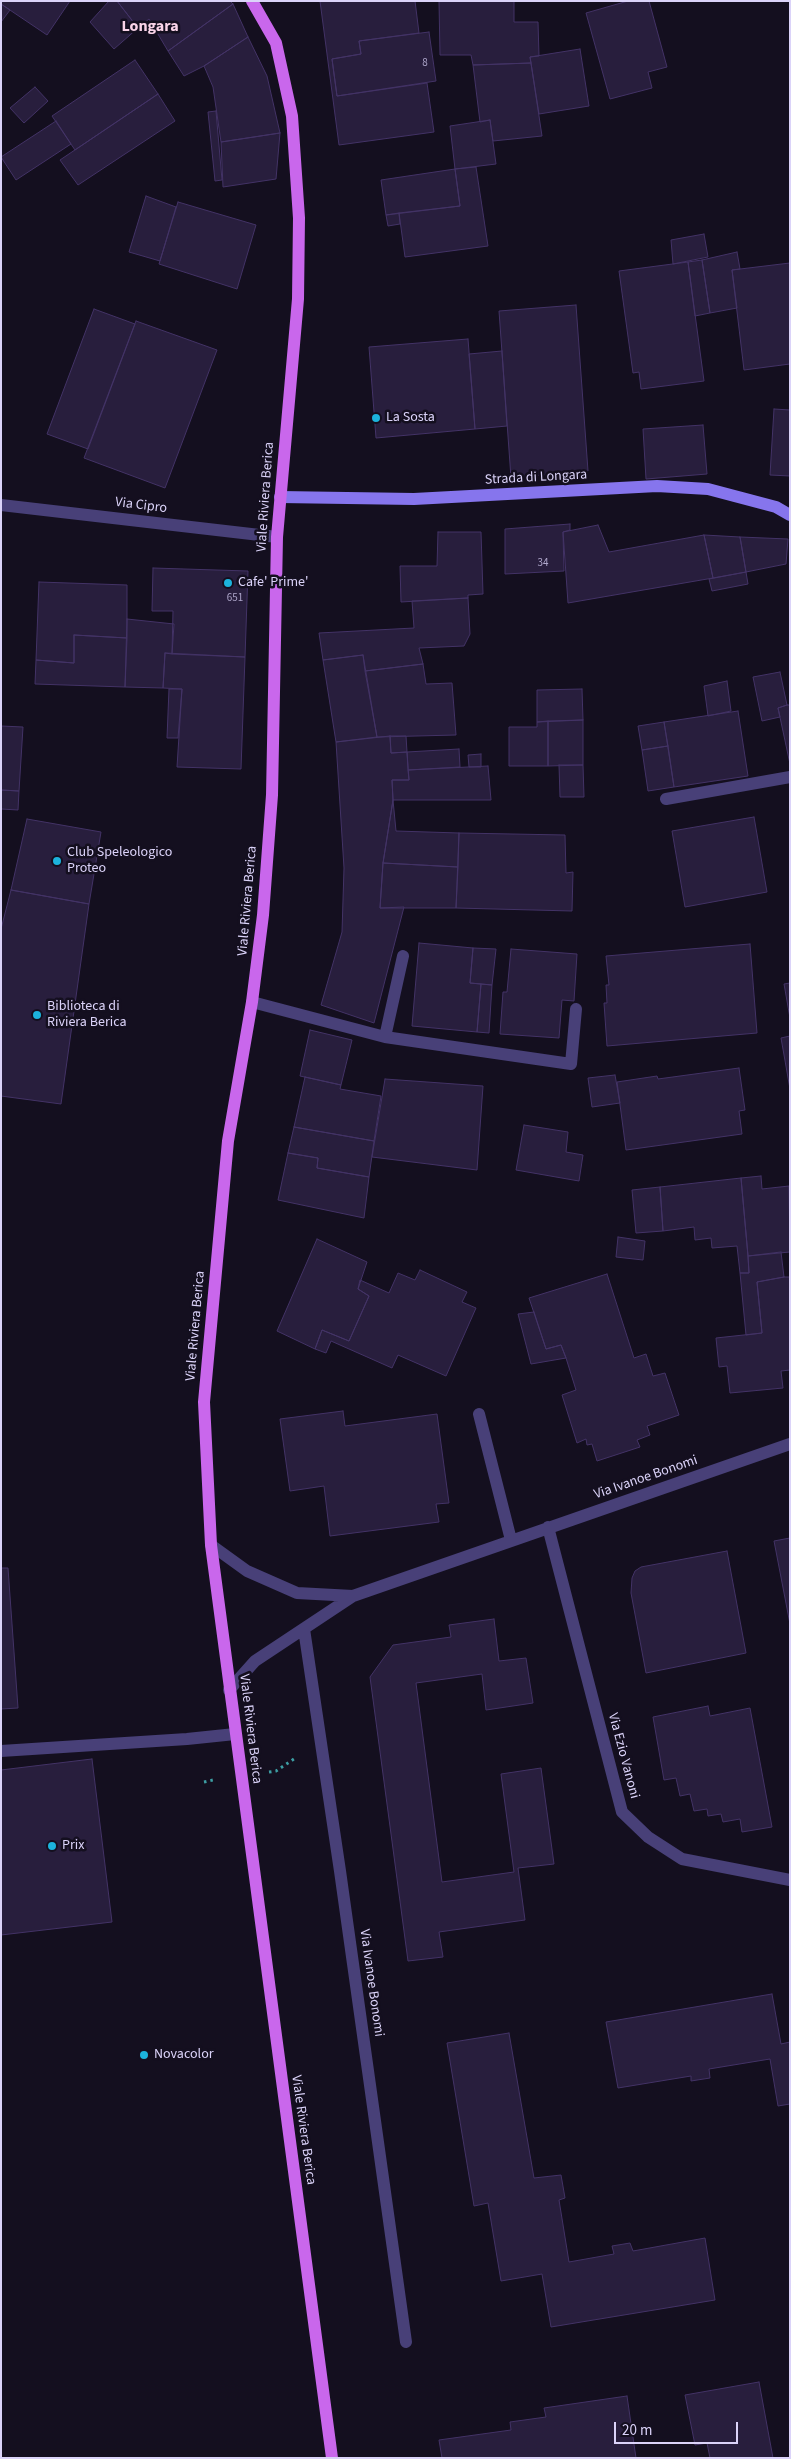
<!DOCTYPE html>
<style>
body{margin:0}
#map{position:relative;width:791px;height:2459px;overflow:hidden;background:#140f1f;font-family:"Source Sans 3",sans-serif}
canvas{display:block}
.frame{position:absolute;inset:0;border:2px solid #dbd3f9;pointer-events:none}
.scale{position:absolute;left:614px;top:2422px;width:124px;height:22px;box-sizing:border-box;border:2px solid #dbd3f9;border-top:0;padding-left:6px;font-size:15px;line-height:18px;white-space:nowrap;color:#dbd3f9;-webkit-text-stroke:4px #140f1f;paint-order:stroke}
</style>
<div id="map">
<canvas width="791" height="2459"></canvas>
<div class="frame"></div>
<div class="scale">20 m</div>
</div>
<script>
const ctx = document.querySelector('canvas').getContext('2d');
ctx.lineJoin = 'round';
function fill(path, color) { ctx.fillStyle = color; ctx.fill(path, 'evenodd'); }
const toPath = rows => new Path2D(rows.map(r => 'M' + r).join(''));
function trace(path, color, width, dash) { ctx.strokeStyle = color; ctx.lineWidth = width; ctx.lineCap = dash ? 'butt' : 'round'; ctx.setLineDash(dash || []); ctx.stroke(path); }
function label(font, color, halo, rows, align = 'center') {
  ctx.font = font + ' "Source Sans 3",sans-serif'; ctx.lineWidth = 5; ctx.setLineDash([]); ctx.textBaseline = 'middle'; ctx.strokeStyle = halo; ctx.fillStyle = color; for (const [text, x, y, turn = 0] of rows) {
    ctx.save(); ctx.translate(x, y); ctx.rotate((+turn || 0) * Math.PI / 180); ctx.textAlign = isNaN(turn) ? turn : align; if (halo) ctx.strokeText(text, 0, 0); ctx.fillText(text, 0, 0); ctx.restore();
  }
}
const building = toPath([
 [1,1,70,1,47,35,1,4,1,1],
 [109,1,117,1,138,28,114,49,90,22,109,1],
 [117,1,230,1,233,4,168,51,149,19,138,28,117,1],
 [320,1,415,1,419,33,359,41,361,54,332,59,337,96,427,83,434,132,339,145,320,1],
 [439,1,514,1,514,22,538,22,539,56,530,57,531,63,473,65,471,55,440,55,439,1],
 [628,1,649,1,667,67,648,72,652,88,610,99,586,13,628,1],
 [1,4,10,10,1,22,1,4],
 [233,4,248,37,204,66,184,76,168,51,233,4],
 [429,32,436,81,337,96,332,59,361,54,359,41,429,32],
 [248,37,267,76,280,133,221,142,213,87,204,66,248,37],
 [580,49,589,106,539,114,530,57,580,49],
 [135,60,158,94,75,150,52,116,135,60],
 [531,63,542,136,493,141,490,120,480,122,473,65,531,63],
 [35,87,48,101,24,123,10,108,35,87],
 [158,94,175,121,78,185,60,160,158,94],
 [216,111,222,180,215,181,208,112,216,111],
 [490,120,496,164,455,169,450,126,490,120],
 [56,121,71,144,16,180,1,157,56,121],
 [280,133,276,179,223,187,221,142,280,133],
 [476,167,488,246,405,257,399,213,460,206,455,169,476,167],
 [455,169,460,206,386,215,381,180,455,169],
 [146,196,176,207,160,261,129,252,146,196],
 [178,202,256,225,237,289,159,264,178,202],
 [399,213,400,224,388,226,386,215,399,213],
 [704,234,708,257,673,264,671,240,704,234],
 [737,252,740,269,732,270,737,308,710,313,702,260,737,252],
 [702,260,710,313,695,316,688,262,702,260],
 [688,262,704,381,641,389,639,372,633,373,619,271,688,262],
 [790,263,790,364,744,370,732,270,790,263],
 [576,305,588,471,511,478,499,311,576,305],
 [94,309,135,324,88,449,47,434,94,309],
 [136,321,217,350,165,488,84,458,136,321],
 [468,339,475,429,376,438,369,347,468,339],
 [502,351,507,426,475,429,469,354,502,351],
 [774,409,790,410,790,476,770,475,774,409],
 [703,425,707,474,646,479,643,429,703,425],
 [570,524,570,530,563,532,564,571,505,574,505,529,570,524],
 [598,525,609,552,704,535,713,578,568,603,563,532,598,525],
 [438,532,481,532,483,594,468,595,468,598,401,602,400,566,437,566,438,532],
 [704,535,740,537,746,572,713,578,704,535],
 [740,537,788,539,786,564,746,572,740,537],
 [153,568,248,571,245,657,172,654,173,611,152,611,153,568],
 [746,572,748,584,712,591,709,579,746,572],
 [39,582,127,585,127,638,74,635,74,663,36,660,39,582],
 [468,598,470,634,464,646,419,648,423,664,365,671,363,655,323,660,319,633,414,628,412,601,468,598],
 [127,619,174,624,172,654,165,653,163,688,125,687,127,619],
 [74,635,127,638,125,687,35,684,36,660,74,663,74,635],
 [165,653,245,657,241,769,177,767,182,689,163,688,165,653],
 [363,655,377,737,336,742,323,660,363,655],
 [423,664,426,684,452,683,456,735,377,737,365,671,423,664],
 [780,672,787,705,778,708,780,717,762,721,753,677,780,672],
 [727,681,731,711,708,716,704,686,727,681],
 [169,689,182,689,178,738,167,738,169,689],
 [582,689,583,720,537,722,537,690,582,689],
 [787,705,790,705,790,764,778,708,787,705],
 [738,711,748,776,674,787,664,722,738,711],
 [583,720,583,765,548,766,548,721,583,720],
 [548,721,548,766,509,766,509,727,537,727,537,722,548,721],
 [664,722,668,746,642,750,638,726,664,722],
 [1,726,23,727,19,791,1,790,1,726],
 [390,736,391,753,407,752,409,780,392,780,393,800,383,863,380,908,404,907,374,1023,321,1005,342,932,344,868,336,742,390,736],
 [390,736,406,736,407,752,391,753,390,736],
 [668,746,674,787,648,791,642,750,668,746],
 [459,749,460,767,408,770,407,752,459,749],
 [481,754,481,767,469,767,468,755,481,754],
 [559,765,583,765,584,797,560,797,559,765],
 [488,766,491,800,393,800,392,780,409,780,408,770,488,766],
 [1,790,19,791,18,810,1,809,1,790],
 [393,800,396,831,459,833,458,867,383,863,393,800],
 [754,817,767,892,685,907,672,831,754,817],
 [27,819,101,832,89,904,11,890,27,819],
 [459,833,565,835,566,873,573,872,572,911,456,908,459,833],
 [383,863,458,867,456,908,380,908,383,863],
 [11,890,89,904,61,1104,1,1096,1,929,11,890],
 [419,943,473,948,470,983,481,984,477,1032,412,1026,419,943],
 [750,944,757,1033,607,1046,604,1003,607,1003,606,985,609,985,606,956,750,944],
 [473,948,496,949,492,985,470,983,473,948],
 [511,949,577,954,574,1001,562,1000,559,1038,500,1034,503,992,507,992,511,949],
 [790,983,790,1018,784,984,790,983],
 [481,984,492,985,489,1033,477,1032,481,984],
 [310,1030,352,1040,341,1085,300,1076,310,1030],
 [790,1036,790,1089,781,1038,790,1036],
 [739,1068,745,1110,739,1111,742,1134,626,1150,617,1082,657,1076,658,1079,739,1068],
 [615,1075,620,1103,592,1107,588,1078,615,1075],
 [305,1077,341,1085,340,1089,381,1096,374,1141,294,1127,305,1077],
 [385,1079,483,1086,477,1170,372,1157,385,1079],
 [524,1125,568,1132,566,1152,583,1155,579,1181,516,1170,524,1125],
 [294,1127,374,1141,369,1177,317,1168,318,1158,288,1153,294,1127],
 [288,1153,318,1158,317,1168,369,1177,364,1218,278,1200,288,1153],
 [761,1176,762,1189,789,1186,790,1252,748,1256,741,1178,761,1176],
 [741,1178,748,1256,749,1273,740,1273,737,1246,712,1248,711,1238,695,1240,694,1227,663,1231,660,1187,741,1178],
 [660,1187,663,1231,636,1233,632,1190,660,1187],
 [618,1237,645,1241,643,1260,616,1257,618,1237],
 [317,1239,367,1262,358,1289,369,1296,349,1341,322,1330,315,1349,277,1331,317,1239],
 [781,1252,784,1277,757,1282,762,1333,746,1335,740,1273,749,1273,748,1256,781,1252],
 [420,1270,467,1292,462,1302,476,1308,446,1376,398,1355,392,1368,331,1341,326,1353,315,1349,322,1330,349,1341,369,1296,358,1289,360,1280,389,1293,398,1273,415,1280,420,1270],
 [607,1274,634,1358,646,1354,653,1376,665,1373,679,1415,647,1426,650,1435,637,1440,640,1447,597,1461,592,1444,587,1445,586,1439,577,1443,562,1395,576,1390,566,1358,561,1345,546,1349,529,1298,607,1274],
 [784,1277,790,1277,790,1370,781,1371,783,1388,730,1393,727,1366,719,1367,716,1338,762,1333,757,1282,784,1277],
 [534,1312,546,1349,561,1345,566,1358,531,1364,518,1314,534,1312],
 [343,1411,345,1426,437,1414,449,1503,436,1504,439,1522,330,1536,324,1486,290,1491,280,1419,343,1411],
 [790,1538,790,1624,774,1541,790,1538],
 [727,1551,746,1653,646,1673,631,1593,632,1578,635,1571,641,1567,727,1551],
 [1,1568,8,1568,18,1708,1,1709,1,1568],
 [494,1619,499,1661,526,1658,533,1703,486,1710,482,1674,416,1683,442,1882,514,1872,501,1774,541,1768,554,1864,518,1868,525,1920,439,1932,443,1957,408,1961,370,1677,393,1645,451,1637,449,1625,494,1619],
 [708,1706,710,1716,750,1708,772,1827,742,1832,740,1819,723,1822,721,1814,708,1816,707,1809,694,1811,690,1794,680,1796,676,1778,664,1780,653,1717,708,1706],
 [92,1759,112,1922,1,1935,1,1770,92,1759],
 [772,1994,781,2044,790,2042,790,2104,778,2106,770,2059,709,2069,710,2078,691,2081,691,2076,618,2088,606,2022,772,1994],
 [509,2033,534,2178,561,2175,565,2198,559,2200,569,2262,614,2254,612,2246,630,2243,633,2251,705,2238,715,2300,551,2327,542,2274,501,2281,488,2203,474,2206,447,2043,509,2033],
 [759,2382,773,2458,710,2458,707,2443,695,2445,685,2395,759,2382],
 [627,2396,636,2458,442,2458,439,2440,511,2430,510,2422,546,2417,544,2408,627,2396]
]);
fill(building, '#281e3d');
trace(building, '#433366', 1);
trace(toPath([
 [269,1772,276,1771,294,1759],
 [204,1782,213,1780]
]), '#3d9ea3', 3, [2.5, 4]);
trace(toPath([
 [666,799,790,777],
 [1,1751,187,1739,235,1734]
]), '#484078', 12);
trace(toPath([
 [1,505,277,537],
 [252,1002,385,1037,571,1064,576,1009],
 [385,1037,403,956],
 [479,1414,511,1540],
 [548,1527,622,1812,648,1837,682,1859,790,1880],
 [211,1545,247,1571,297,1593,353,1596],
 [304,1629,340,1871,406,2342],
 [229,1690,255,1661,353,1596,790,1444]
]), '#484078', 12);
trace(toPath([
 [280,497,414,499,657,486,708,489,776,507,790,515]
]), '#8675ed', 12);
trace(toPath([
 [252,1,276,43,292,116,299,218,298,299,277,537,272,795,263,915,252,1002,228,1141,204,1402,211,1545,332,2458]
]), '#c967ec', 12);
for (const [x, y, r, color] of [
 [376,418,5,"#1cb3dc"],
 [228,583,5,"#1cb3dc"],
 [57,861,5,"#1cb3dc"],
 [37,1015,5,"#1cb3dc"],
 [52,1846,5,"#1cb3dc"],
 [144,2055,5,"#1cb3dc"]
]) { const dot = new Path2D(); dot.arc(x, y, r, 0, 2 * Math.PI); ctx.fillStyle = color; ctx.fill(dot); trace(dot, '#140f1f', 2); }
label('11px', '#aea6ca', null, [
 ["8",425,64],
 ["34",543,564],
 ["651",235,599]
]);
label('14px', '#dbd3f9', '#140f1f', [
 ["La Sosta",386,418],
 ["Cafe' Prime'",238,583],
 ["Club Speleologico",67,853],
 ["Proteo",67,869],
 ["Biblioteca di",47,1007],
 ["Riviera Berica",47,1023],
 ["Prix",62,1846],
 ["Novacolor",154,2055]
], 'left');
label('14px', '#dbd3f9', '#140f1f', [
 ["Strada di Longara",536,478,-3],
 ["Viale Riviera Berica",266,497,-86],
 ["Via Cipro",141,506,7],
 ["Viale Riviera Berica",248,901,-85],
 ["Viale Riviera Berica",196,1326,-85],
 ["Via Ivanoe Bonomi",646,1478,-19],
 ["Viale Riviera Berica",250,1729,83],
 ["Via Ezio Vanoni",623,1756,75],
 ["Via Ivanoe Bonomi",371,1983,82],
 ["Viale Riviera Berica",303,2130,82]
]);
label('bold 16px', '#fad4e8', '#140f1f', [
 ["Longara",150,27]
]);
</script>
